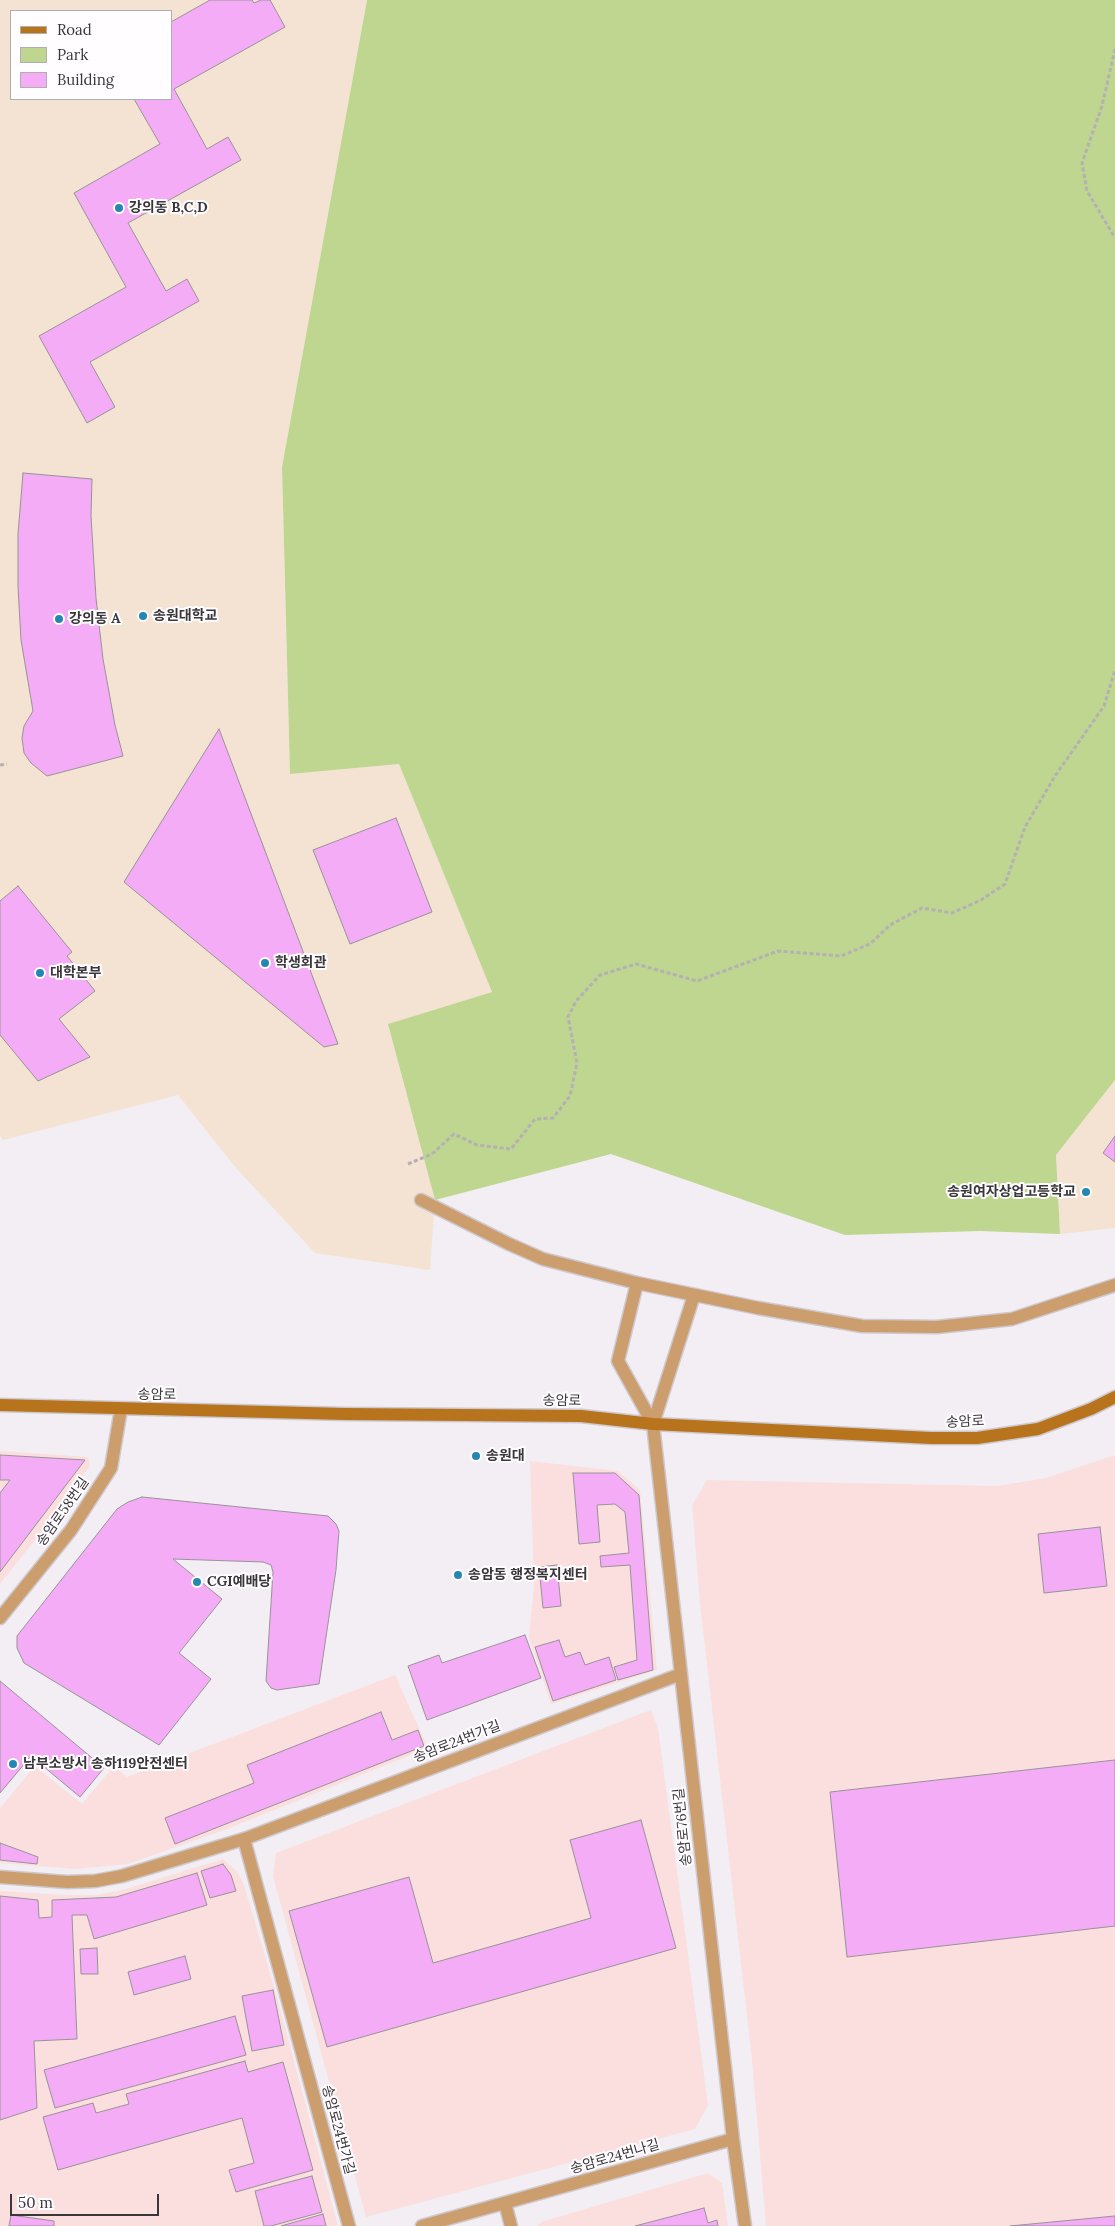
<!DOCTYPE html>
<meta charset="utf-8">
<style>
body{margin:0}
#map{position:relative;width:1115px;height:2226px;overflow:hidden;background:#f3eef3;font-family:Lora,serif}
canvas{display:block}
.legend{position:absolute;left:10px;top:10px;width:162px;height:90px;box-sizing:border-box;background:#fffdff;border:1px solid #b0aeb0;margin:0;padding:6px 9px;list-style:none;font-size:15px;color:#393739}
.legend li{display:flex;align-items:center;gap:10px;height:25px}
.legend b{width:25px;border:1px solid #b0aeb0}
.scale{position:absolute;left:10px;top:2194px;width:149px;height:22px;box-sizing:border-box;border:2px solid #393739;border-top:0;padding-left:6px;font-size:15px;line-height:18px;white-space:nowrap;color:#393739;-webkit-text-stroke:4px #fffdff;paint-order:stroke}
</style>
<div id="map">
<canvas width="1115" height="2226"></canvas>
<ul class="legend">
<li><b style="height:6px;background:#b7741d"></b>Road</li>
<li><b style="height:14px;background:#bed68f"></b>Park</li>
<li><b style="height:14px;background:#f4acf6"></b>Building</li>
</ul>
<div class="scale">50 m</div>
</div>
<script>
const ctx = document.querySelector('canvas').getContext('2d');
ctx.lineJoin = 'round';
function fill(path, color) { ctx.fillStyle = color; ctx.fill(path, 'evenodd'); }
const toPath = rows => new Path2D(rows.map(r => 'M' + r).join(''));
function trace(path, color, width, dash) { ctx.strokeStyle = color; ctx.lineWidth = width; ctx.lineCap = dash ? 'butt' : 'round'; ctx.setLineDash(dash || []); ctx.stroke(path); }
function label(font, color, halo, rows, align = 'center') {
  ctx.font = font + ' Lora,"Noto Sans KR",serif'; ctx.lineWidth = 4; ctx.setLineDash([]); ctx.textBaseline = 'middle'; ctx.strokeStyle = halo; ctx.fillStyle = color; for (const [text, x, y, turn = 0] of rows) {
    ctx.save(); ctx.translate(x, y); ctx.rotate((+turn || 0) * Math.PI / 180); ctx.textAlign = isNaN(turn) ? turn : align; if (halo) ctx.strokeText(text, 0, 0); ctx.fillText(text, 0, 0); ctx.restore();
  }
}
fill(toPath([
 [0,1451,88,1457,90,1466,50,1521,0,1584],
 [1115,1455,1115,2226,766,2226,752,2060,700,1603,692,1505,707,1480,998,1486,1046,1478],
 [530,1461,618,1471,640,1490,657,1670,551,1704,529,1637,534,1586],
 [395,1675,428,1748,227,1829,128,1864,76,1869,0,1863,0,1808,35,1766,82,1804,114,1766,127,1777],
 [651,1710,658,1728,708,2105,695,2129,366,2217,273,1876,276,1853],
 [223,1859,237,1871,244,1885,277,1997,338,2226,0,2226,0,1891,67,1895,97,1895,126,1889],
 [708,2173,722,2183,728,2226,538,2226,541,2222]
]), '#fadfde');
fill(toPath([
 [0,0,367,0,282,467,290,774,399,764,492,992,388,1024,435,1200,430,1270,315,1253,236,1168,178,1095,3,1140,0,1135],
 [11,11,171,11,171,99,11,99],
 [1115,1080,1115,1228,1060,1234,1056,1155]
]), '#f4e3d2');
fill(toPath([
 [367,0,1115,0,1115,1080,1056,1155,1060,1234,980,1231,845,1235,611,1154,435,1200,388,1024,492,992,399,764,290,774,282,467]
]), '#bed68f');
const building = toPath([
 [210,0,252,0,254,3,261,0,270,0,285,27,174,89,207,149,228,137,241,160,128,223,166,291,187,279,199,301,90,362,115,407,87,423,39,336,126,287,74,193,160,144,134,99,171,99,171,22,210,0],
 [23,473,92,479,91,516,96,598,103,659,115,725,123,756,47,776,31,763,24,753,22,738,24,726,33,711,21,640,18,587,18,534,23,473],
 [219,729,338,1044,324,1047,124,882,219,729],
 [396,818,432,912,350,944,313,850,396,818],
 [18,886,72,952,67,956,95,991,59,1019,90,1057,38,1081,0,1035,0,901,18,886],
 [1115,1136,1115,1162,1103,1153,1115,1136],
 [0,1455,85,1460,0,1572,0,1493,10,1480,0,1480,0,1455],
 [573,1473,615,1473,639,1495,653,1670,618,1680,614,1667,637,1660,630,1565,601,1567,600,1556,629,1553,625,1512,615,1504,597,1505,600,1542,579,1544,573,1473],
 [142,1497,328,1516,336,1524,339,1531,336,1570,319,1684,277,1690,271,1688,266,1681,273,1572,271,1565,263,1562,173,1559,222,1599,179,1653,211,1679,159,1745,24,1663,17,1648,17,1636,117,1509,128,1502,142,1497],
 [1100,1527,1107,1586,1044,1593,1038,1534,1100,1527],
 [557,1565,561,1606,543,1608,539,1567,557,1565],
 [525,1635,541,1678,427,1720,408,1666,439,1655,442,1663,525,1635],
 [559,1640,565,1657,580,1652,585,1665,609,1657,616,1680,553,1701,535,1647,559,1640],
 [0,1681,104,1768,80,1797,31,1756,0,1793,0,1681],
 [381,1712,392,1740,418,1730,424,1746,175,1844,165,1818,254,1783,247,1765,381,1712],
 [1115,1760,1115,1926,847,1957,830,1792,1115,1760],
 [641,1820,676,1948,327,2047,289,1911,409,1877,433,1963,591,1918,570,1840,641,1820],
 [0,1843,38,1857,37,1864,0,1860,0,1843],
 [223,1864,231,1875,236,1891,210,1898,201,1871,223,1864],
 [197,1873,207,1905,94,1939,87,1915,72,1915,77,2039,34,2041,37,2108,0,2120,0,1896,38,1900,39,1918,52,1917,52,1900,116,1897,197,1873],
 [97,1948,98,1974,81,1974,80,1949,97,1948],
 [185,1956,191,1979,134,1995,128,1972,185,1956],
 [273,1990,284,2045,252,2051,242,1996,273,1990],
 [235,2016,246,2055,55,2108,44,2070,235,2016],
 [245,2061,248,2072,283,2062,313,2170,236,2192,229,2170,254,2163,242,2118,58,2170,43,2117,93,2103,96,2113,129,2104,126,2094,245,2061],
 [312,2176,322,2212,271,2226,264,2226,255,2191,312,2176],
 [704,2208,708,2223,717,2220,718,2226,635,2226,704,2208],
 [323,2214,326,2226,281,2226,323,2214],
 [11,2215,54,2221,54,2226,9,2226,11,2215],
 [1115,2216,1115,2226,1010,2226,1115,2216]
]);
fill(building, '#f4acf6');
trace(building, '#989398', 1);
const minor = toPath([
 [421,1200,509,1244,543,1259,637,1283,758,1308,862,1326,937,1327,1012,1319,1115,1285],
 [637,1283,618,1361,653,1424,733,2139,745,2226],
 [653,1424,694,1295],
 [0,1618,71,1530,111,1468,121,1409],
 [244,1839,349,2226],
 [0,1877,67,1882,95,1881,122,1876,244,1839,681,1674],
 [505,2203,511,2226],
 [422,2226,733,2139]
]);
const secondary = toPath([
 [0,1405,345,1414,581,1416,653,1424,931,1438,977,1438,1038,1429,1091,1409,1115,1397]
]);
trace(minor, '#cec9ce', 15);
trace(secondary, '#cec9ce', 15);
trace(toPath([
 [1115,49,1102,106,1082,163,1087,191,1115,238],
 [0,765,7,764],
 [408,1164,432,1154,454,1134,477,1145,511,1149,535,1119,553,1118,570,1096,577,1063,568,1017,576,1001,600,975,636,964,697,981,778,951,841,956,870,944,890,925,922,908,952,913,981,900,1005,884,1025,827,1055,776,1104,706,1115,670]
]), '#b4b0b4', 3, [4, 2.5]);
trace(minor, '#cc9e6e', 12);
trace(secondary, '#b7741d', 12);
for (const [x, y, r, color] of [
 [119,208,5,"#2487b1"],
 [143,616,5,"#2487b1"],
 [59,619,5,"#2487b1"],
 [265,963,5,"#2487b1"],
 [40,973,5,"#2487b1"],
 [1086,1192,5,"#2487b1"],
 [476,1456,5,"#2487b1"],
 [458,1575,5,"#2487b1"],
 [197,1582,5,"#2487b1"],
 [13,1764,5,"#2487b1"]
]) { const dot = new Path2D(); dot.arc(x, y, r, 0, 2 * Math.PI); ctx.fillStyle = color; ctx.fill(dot); trace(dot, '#fffdff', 2); }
label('bold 14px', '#393739', '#fffdff', [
 ["강의동 B,C,D",129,208],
 ["송원대학교",153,616],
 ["강의동 A",69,619],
 ["학생회관",275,963],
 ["대학본부",50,973],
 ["송원여자상업고등학교",1076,1192,"right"],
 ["송원대",486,1456],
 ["송암동 행정복지센터",468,1575],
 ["CGI예배당",207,1582],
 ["남부소방서 송하119안전센터",23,1764]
], 'left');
label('14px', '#393739', '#fffdff', [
 ["송암로",157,1395,1],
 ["송암로",562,1401,1],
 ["송암로",965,1422,-3],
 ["송암로58번길",63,1512,-55],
 ["송암로24번가길",457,1742,-21],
 ["송암로76번길",683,1827,-96],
 ["송암로24번가길",338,2130,75],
 ["송암로24번나길",615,2157,-16]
]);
</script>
